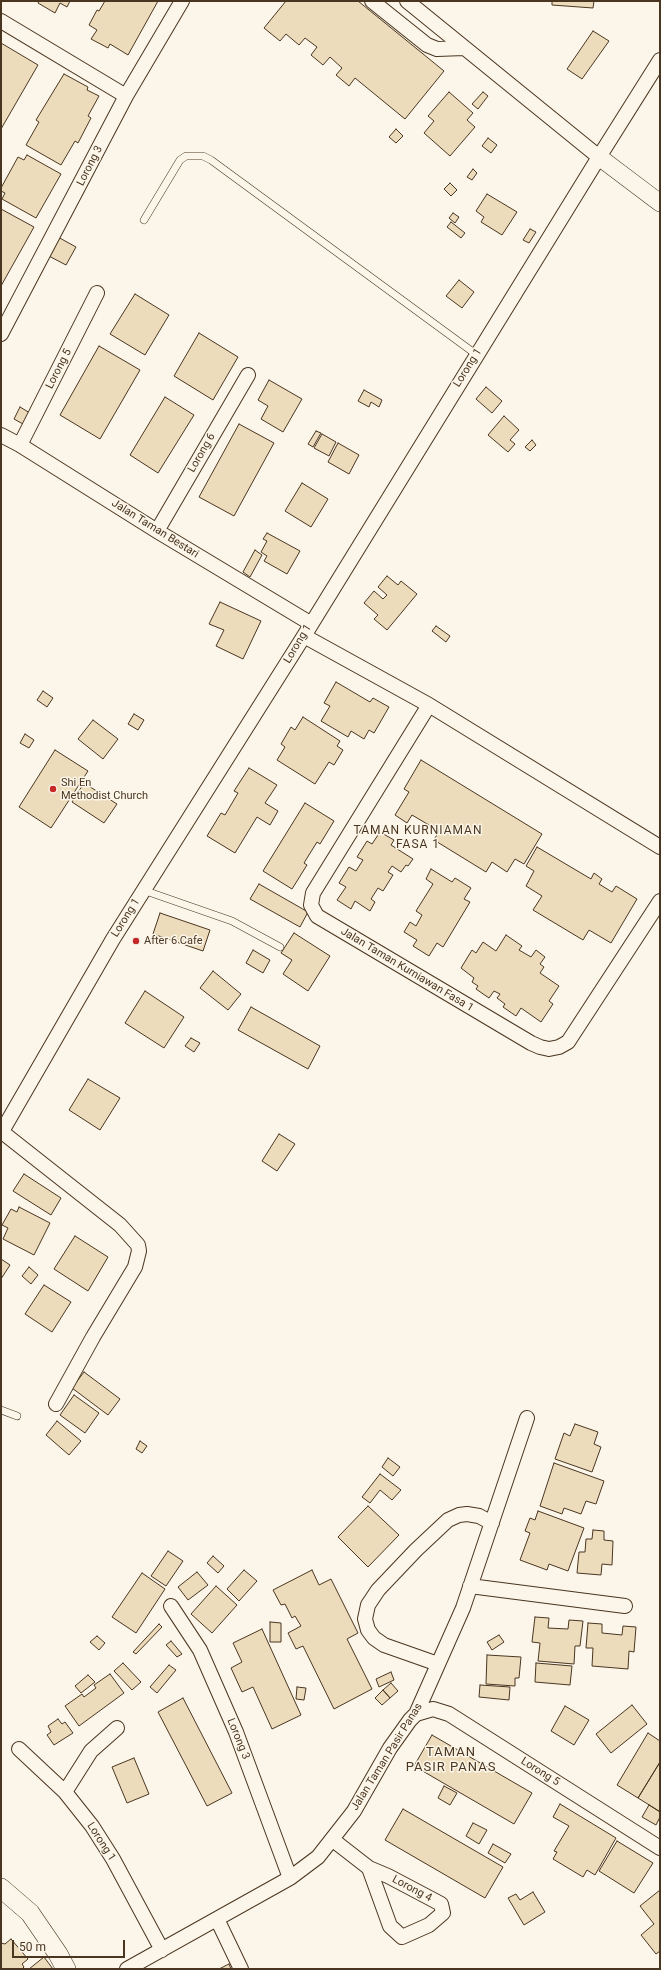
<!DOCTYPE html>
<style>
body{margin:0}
#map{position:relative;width:661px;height:1970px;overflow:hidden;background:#fbf6e9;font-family:Roboto,sans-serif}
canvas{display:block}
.frame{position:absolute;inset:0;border:2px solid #4a3520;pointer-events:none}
.scale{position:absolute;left:12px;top:1940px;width:113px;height:18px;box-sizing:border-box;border:2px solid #4a3520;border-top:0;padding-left:5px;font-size:12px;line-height:14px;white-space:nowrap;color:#4a3520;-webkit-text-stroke:3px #fbf6e9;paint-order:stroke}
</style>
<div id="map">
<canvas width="661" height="1970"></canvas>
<div class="frame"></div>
<div class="scale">50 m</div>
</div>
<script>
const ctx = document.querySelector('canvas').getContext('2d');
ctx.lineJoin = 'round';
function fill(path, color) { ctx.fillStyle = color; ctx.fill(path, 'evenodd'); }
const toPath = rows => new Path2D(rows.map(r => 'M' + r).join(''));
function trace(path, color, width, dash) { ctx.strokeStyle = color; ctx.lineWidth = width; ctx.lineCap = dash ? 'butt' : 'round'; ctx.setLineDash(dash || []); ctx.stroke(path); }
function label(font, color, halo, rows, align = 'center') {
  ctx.font = font + ' Roboto,sans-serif'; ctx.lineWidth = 3; ctx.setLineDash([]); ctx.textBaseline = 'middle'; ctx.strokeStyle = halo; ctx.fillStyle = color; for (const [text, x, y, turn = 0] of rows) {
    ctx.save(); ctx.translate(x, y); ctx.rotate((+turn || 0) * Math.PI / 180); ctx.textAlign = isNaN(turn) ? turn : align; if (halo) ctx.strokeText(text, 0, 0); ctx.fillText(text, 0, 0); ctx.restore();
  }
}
const building = toPath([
 [39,1,70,1,67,7,60,3,55,13,38,3,39,1],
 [105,1,158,1,128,55,110,44,108,48,91,39,97,30,89,25,97,10,99,11,105,1],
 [286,1,358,1,444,71,405,119,355,78,349,86,336,75,342,68,330,57,323,65,311,55,317,47,305,38,299,45,286,34,280,41,264,28,286,1],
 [552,1,594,1,593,8,552,5,552,1],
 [593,31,609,41,582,79,567,69,593,31],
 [1,43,38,65,1,129,1,43],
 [64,74,88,87,87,90,99,96,88,116,91,118,78,143,75,141,61,165,26,145,39,122,36,120,64,74],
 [449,92,473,113,467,120,475,127,450,156,424,133,434,121,428,116,449,92],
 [483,92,488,96,478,109,472,104,483,92],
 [396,129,403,136,396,143,389,137,396,129],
 [488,138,497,145,491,153,482,146,488,138],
 [27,155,61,174,36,218,2,199,5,193,1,191,1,188,18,157,24,160,27,155],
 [473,169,477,173,472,180,467,177,473,169],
 [450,183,457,190,451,196,444,189,450,183],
 [487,194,517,212,502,235,481,222,484,217,476,211,487,194],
 [1,209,34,227,1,286,1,209],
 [453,213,459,217,455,223,449,218,453,213],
 [451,222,465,233,461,238,447,227,451,222],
 [530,229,536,232,529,243,523,240,530,229],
 [56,236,76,247,66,265,47,255,56,236],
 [459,280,474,292,462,308,446,296,459,280],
 [135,294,169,315,145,355,110,334,135,294],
 [199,333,238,357,213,400,174,376,199,333],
 [99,346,140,370,100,439,60,415,99,346],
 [269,380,302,399,283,432,261,419,268,406,258,400,269,380],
 [486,387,502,401,492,413,476,399,486,387],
 [364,390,382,400,379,407,371,402,369,407,358,401,364,390],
 [165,397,194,415,158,473,130,455,165,397],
 [20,407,30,413,23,424,14,419,20,407],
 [504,416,519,430,510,440,515,444,508,452,488,435,504,416],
 [239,424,274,443,234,516,199,497,239,424],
 [316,431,321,433,313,447,308,444,316,431],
 [322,434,336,442,329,456,314,448,322,434],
 [532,440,536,445,530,451,525,447,532,440],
 [338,443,359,455,349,474,328,462,338,443],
 [302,483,328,499,311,527,285,511,302,483],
 [267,533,300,551,287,574,264,561,267,556,261,552,267,541,263,539,267,533],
 [255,550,262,555,250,577,243,572,255,550],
 [387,576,398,585,401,581,417,594,387,630,374,619,378,615,364,603,374,591,383,599,387,595,378,587,387,576],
 [220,602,261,621,243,659,216,646,224,630,209,624,220,602],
 [436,626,450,636,446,642,432,631,436,626],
 [336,682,370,702,373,698,389,707,374,733,369,730,364,739,351,731,348,737,321,721,330,706,324,703,336,682],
 [43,691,53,698,47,707,37,700,43,691],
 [134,714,144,720,138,730,128,724,134,714],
 [303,717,340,741,337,746,343,750,334,765,329,762,315,784,277,760,285,747,281,744,291,727,295,730,303,717],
 [93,720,118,739,103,759,78,739,93,720],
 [25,734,34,740,29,748,20,743,25,734],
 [55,750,88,771,51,828,19,807,55,750],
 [421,760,542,834,524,864,515,859,507,872,492,862,486,872,434,840,439,831,412,815,407,823,395,815,409,792,404,789,421,760],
 [249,768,277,785,265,803,278,811,270,825,257,817,235,853,207,836,221,813,225,815,238,793,234,791,249,768],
 [84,783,117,804,104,823,72,802,84,783],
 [305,803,334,821,320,844,317,842,304,863,307,865,292,889,263,871,305,803],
 [380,832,394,840,391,845,413,859,408,866,406,865,401,872,392,866,388,872,393,875,383,891,378,888,371,899,375,902,370,911,355,901,351,909,337,900,346,887,339,883,349,867,356,871,363,860,357,857,367,841,372,844,380,832],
 [537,847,591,879,594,873,602,879,599,884,612,892,616,886,637,899,611,943,589,930,583,940,533,910,542,896,526,886,534,871,526,866,537,847],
 [431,869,452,882,455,878,471,888,464,899,470,902,443,947,437,943,429,956,413,946,417,940,404,932,410,922,416,926,422,915,416,911,433,884,426,879,431,869],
 [259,884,308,912,300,927,250,899,259,884],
 [160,913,210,930,203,951,153,934,160,913],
 [294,933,330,956,308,991,283,974,292,960,281,953,294,933],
 [506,935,522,946,519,950,531,957,536,950,545,957,540,964,544,967,540,973,559,986,549,1001,553,1004,541,1022,521,1008,516,1016,503,1007,505,1004,497,998,500,994,494,991,489,998,476,989,478,986,472,982,474,978,461,968,472,950,476,953,483,942,496,951,506,935],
 [253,950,270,960,263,973,246,963,253,950],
 [213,971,241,994,228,1010,200,988,213,971],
 [145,991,184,1017,164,1048,125,1023,145,991],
 [251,1007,320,1046,308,1069,238,1030,251,1007],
 [191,1038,200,1043,194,1052,185,1046,191,1038],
 [88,1079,120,1098,100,1130,69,1110,88,1079],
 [279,1134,295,1144,277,1171,262,1161,279,1134],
 [24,1174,61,1198,51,1215,13,1191,24,1174],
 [19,1207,50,1223,34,1255,3,1239,8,1228,2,1225,11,1209,17,1212,19,1207],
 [75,1236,108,1257,88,1291,54,1269,75,1236],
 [1,1259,10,1265,1,1279,1,1259],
 [29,1267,38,1275,31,1284,22,1276,29,1267],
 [44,1285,71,1302,52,1332,25,1314,44,1285],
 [84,1372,120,1399,108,1415,72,1388,84,1372],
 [74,1395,99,1413,85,1433,60,1415,74,1395],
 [57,1421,81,1441,69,1455,46,1435,57,1421],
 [575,1424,598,1432,594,1444,601,1447,592,1472,555,1459,564,1433,570,1436,575,1424],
 [140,1441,147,1446,142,1453,136,1449,140,1441],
 [388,1458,400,1467,393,1476,382,1467,388,1458],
 [554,1463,604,1481,596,1504,586,1501,581,1514,564,1508,562,1514,540,1506,554,1463],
 [380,1474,401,1490,392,1500,380,1490,370,1503,362,1497,380,1474],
 [368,1506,399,1535,368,1567,338,1537,368,1506],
 [538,1511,584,1528,568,1571,549,1564,547,1570,520,1560,530,1533,525,1531,530,1518,535,1520,538,1511],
 [593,1530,604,1531,604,1540,613,1541,612,1565,602,1564,601,1575,577,1573,579,1552,585,1552,586,1539,592,1539,593,1530],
 [168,1551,183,1561,166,1586,151,1576,168,1551],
 [213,1556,224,1566,218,1573,207,1563,213,1556],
 [244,1570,257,1581,239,1601,227,1589,244,1570],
 [312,1570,319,1585,331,1579,358,1633,347,1639,372,1689,334,1709,303,1646,296,1649,288,1633,301,1626,295,1616,292,1618,285,1604,281,1605,273,1590,312,1570],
 [197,1572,208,1585,188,1600,178,1587,197,1572],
 [142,1573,165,1589,136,1633,112,1617,142,1573],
 [216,1586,237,1605,212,1633,191,1614,216,1586],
 [535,1617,549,1618,548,1628,568,1629,569,1620,583,1621,580,1646,575,1646,574,1664,538,1661,540,1643,532,1642,535,1617],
 [270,1622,281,1623,281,1642,270,1642,270,1622],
 [588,1623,602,1624,602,1633,622,1635,623,1626,636,1627,634,1652,629,1651,628,1669,592,1666,593,1648,586,1648,588,1623],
 [159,1624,162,1627,136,1654,133,1652,159,1624],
 [262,1629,301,1715,272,1729,253,1687,242,1692,231,1668,242,1662,233,1643,262,1629],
 [499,1635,504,1642,492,1650,487,1642,499,1635],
 [97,1636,105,1643,99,1650,90,1642,97,1636],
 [171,1641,182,1654,177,1657,166,1645,171,1641],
 [487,1655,521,1657,519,1678,515,1678,515,1686,486,1684,487,1655],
 [123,1663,141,1682,132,1690,114,1671,123,1663],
 [536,1663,572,1666,570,1685,535,1682,536,1663],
 [169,1665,176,1670,157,1693,150,1687,169,1665],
 [391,1672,394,1680,379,1687,376,1679,391,1672],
 [110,1674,124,1693,79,1726,65,1706,82,1694,84,1697,96,1688,94,1685,110,1674],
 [88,1675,95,1682,81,1693,75,1686,88,1675],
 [391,1683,398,1691,390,1698,383,1690,391,1683],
 [480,1685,510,1687,509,1700,479,1697,480,1685],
 [297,1687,306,1688,304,1700,296,1699,297,1687],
 [383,1690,390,1698,382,1705,375,1698,383,1690],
 [183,1698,232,1793,207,1806,158,1712,183,1698],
 [632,1705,647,1724,611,1753,596,1734,632,1705],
 [565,1706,589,1720,574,1745,551,1731,565,1706],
 [58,1719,62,1724,65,1722,73,1733,54,1745,47,1735,51,1732,48,1726,58,1719],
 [648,1733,660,1741,660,1762,638,1798,617,1785,648,1733],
 [432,1735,532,1793,514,1824,414,1766,432,1735],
 [134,1758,149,1794,127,1803,112,1767,134,1758],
 [660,1762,660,1809,659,1811,638,1798,660,1762],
 [444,1786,457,1793,450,1805,438,1798,444,1786],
 [560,1804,616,1838,595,1875,587,1870,583,1877,553,1859,557,1852,554,1851,569,1826,553,1817,560,1804],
 [649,1805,660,1812,660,1817,656,1825,642,1817,649,1805],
 [403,1809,503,1867,485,1898,385,1840,403,1809],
 [473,1823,487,1830,479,1844,466,1836,473,1823],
 [617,1841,653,1863,634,1893,599,1871,617,1841],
 [493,1844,511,1854,505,1863,488,1853,493,1844],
 [660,1890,660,1951,656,1954,641,1935,654,1924,640,1906,660,1890],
 [533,1892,545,1912,524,1925,508,1898,516,1894,520,1900,533,1892],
 [11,1939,28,1959,22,1964,24,1967,22,1969,1,1969,1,1943,5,1944,11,1939],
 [44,1957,53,1969,29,1969,44,1957],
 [229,1964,231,1969,219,1969,229,1964]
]);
fill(building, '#ecdcbc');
trace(building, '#4a3520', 1);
const service = toPath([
 [144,220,180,160,186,156,203,156,211,160,477,355],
 [143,890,232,921,280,947],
 [1,1410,17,1416]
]);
const minor = toPath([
 [372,1,427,45,437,49,464,48],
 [407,1,599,157],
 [1,21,126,96],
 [1,334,126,96,182,1],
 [1,435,20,445,157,531,310,623],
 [20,445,97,293],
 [157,531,248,375],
 [304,636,429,705,660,847],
 [429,705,313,893,311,905,317,916,531,1043,540,1047,549,1049,559,1047,568,1042,660,901],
 [2,1132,120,1225,138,1245,139,1251,135,1267,93,1337,56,1404],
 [1,1133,113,939,304,636,599,157,660,60],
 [470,1586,625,1606],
 [171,1606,200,1650,236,1732,290,1878],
 [438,1664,384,1645,374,1638,368,1630,365,1619,368,1605,378,1590,416,1550,448,1520,459,1515,467,1514,479,1516,492,1523],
 [416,1714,433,1709,449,1714,660,1848],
 [19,1749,65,1792,92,1826,113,1859,162,1950],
 [65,1792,91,1751,117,1728],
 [333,1840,369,1868,390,1926,402,1937,429,1925,443,1913,441,1904,388,1876,369,1868],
 [217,1919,241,1969],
 [127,1969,290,1878,318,1857,354,1811,390,1748,410,1720,416,1714,463,1608,527,1418]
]);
const tertiary = toPath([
 [599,157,660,203]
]);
const secondary = toPath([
 [1,1888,30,1913,58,1954,66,1969]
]);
trace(service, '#4a3520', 8);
trace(minor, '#4a3520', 16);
trace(tertiary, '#4a3520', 18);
trace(secondary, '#4a3520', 20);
trace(service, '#fbf6e9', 7);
trace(minor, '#fbf6e9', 14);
trace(tertiary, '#fbf6e9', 17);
trace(secondary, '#fbf6e9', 19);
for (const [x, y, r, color] of [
 [53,789,4,"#c62828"],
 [136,941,4,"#c62828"]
]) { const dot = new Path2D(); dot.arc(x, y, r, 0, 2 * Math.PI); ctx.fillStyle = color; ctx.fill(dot); trace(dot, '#fbf6e9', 1.5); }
label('11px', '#4a3520', '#fbf6e9', [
 ["Lorong 3",90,166,-63],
 ["Lorong 1",468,368,-58],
 ["Lorong 5",59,369,-63],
 ["Lorong 6",202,453,-60],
 ["Jalan Taman Bestari",155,529,32],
 ["Lorong 1",298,644,-59],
 ["Lorong 1",126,918,-58],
 ["Jalan Taman Kurniawan Fasa 1",407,970,31],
 ["Lorong 3",238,1739,68],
 ["Jalan Taman Pasir Panas",387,1757,-58],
 ["Lorong 5",540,1772,32],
 ["Lorong 1",101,1842,57],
 ["Lorong 4",412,1889,28]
]);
label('11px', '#4a3520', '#fbf6e9', [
 ["Shi En",61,783],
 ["Methodist Church",61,796],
 ["After 6 Cafe",144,941]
], 'left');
ctx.letterSpacing = '1px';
label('12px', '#4a3520', '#fbf6e9', [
 ["TAMAN KURNIAMAN",418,831],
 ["FASA 1",418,845]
]);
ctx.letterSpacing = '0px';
ctx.letterSpacing = '1px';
label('13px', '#4a3520', '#fbf6e9', [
 ["TAMAN",451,1753],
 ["PASIR PANAS",451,1768]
]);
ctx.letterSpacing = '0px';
</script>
